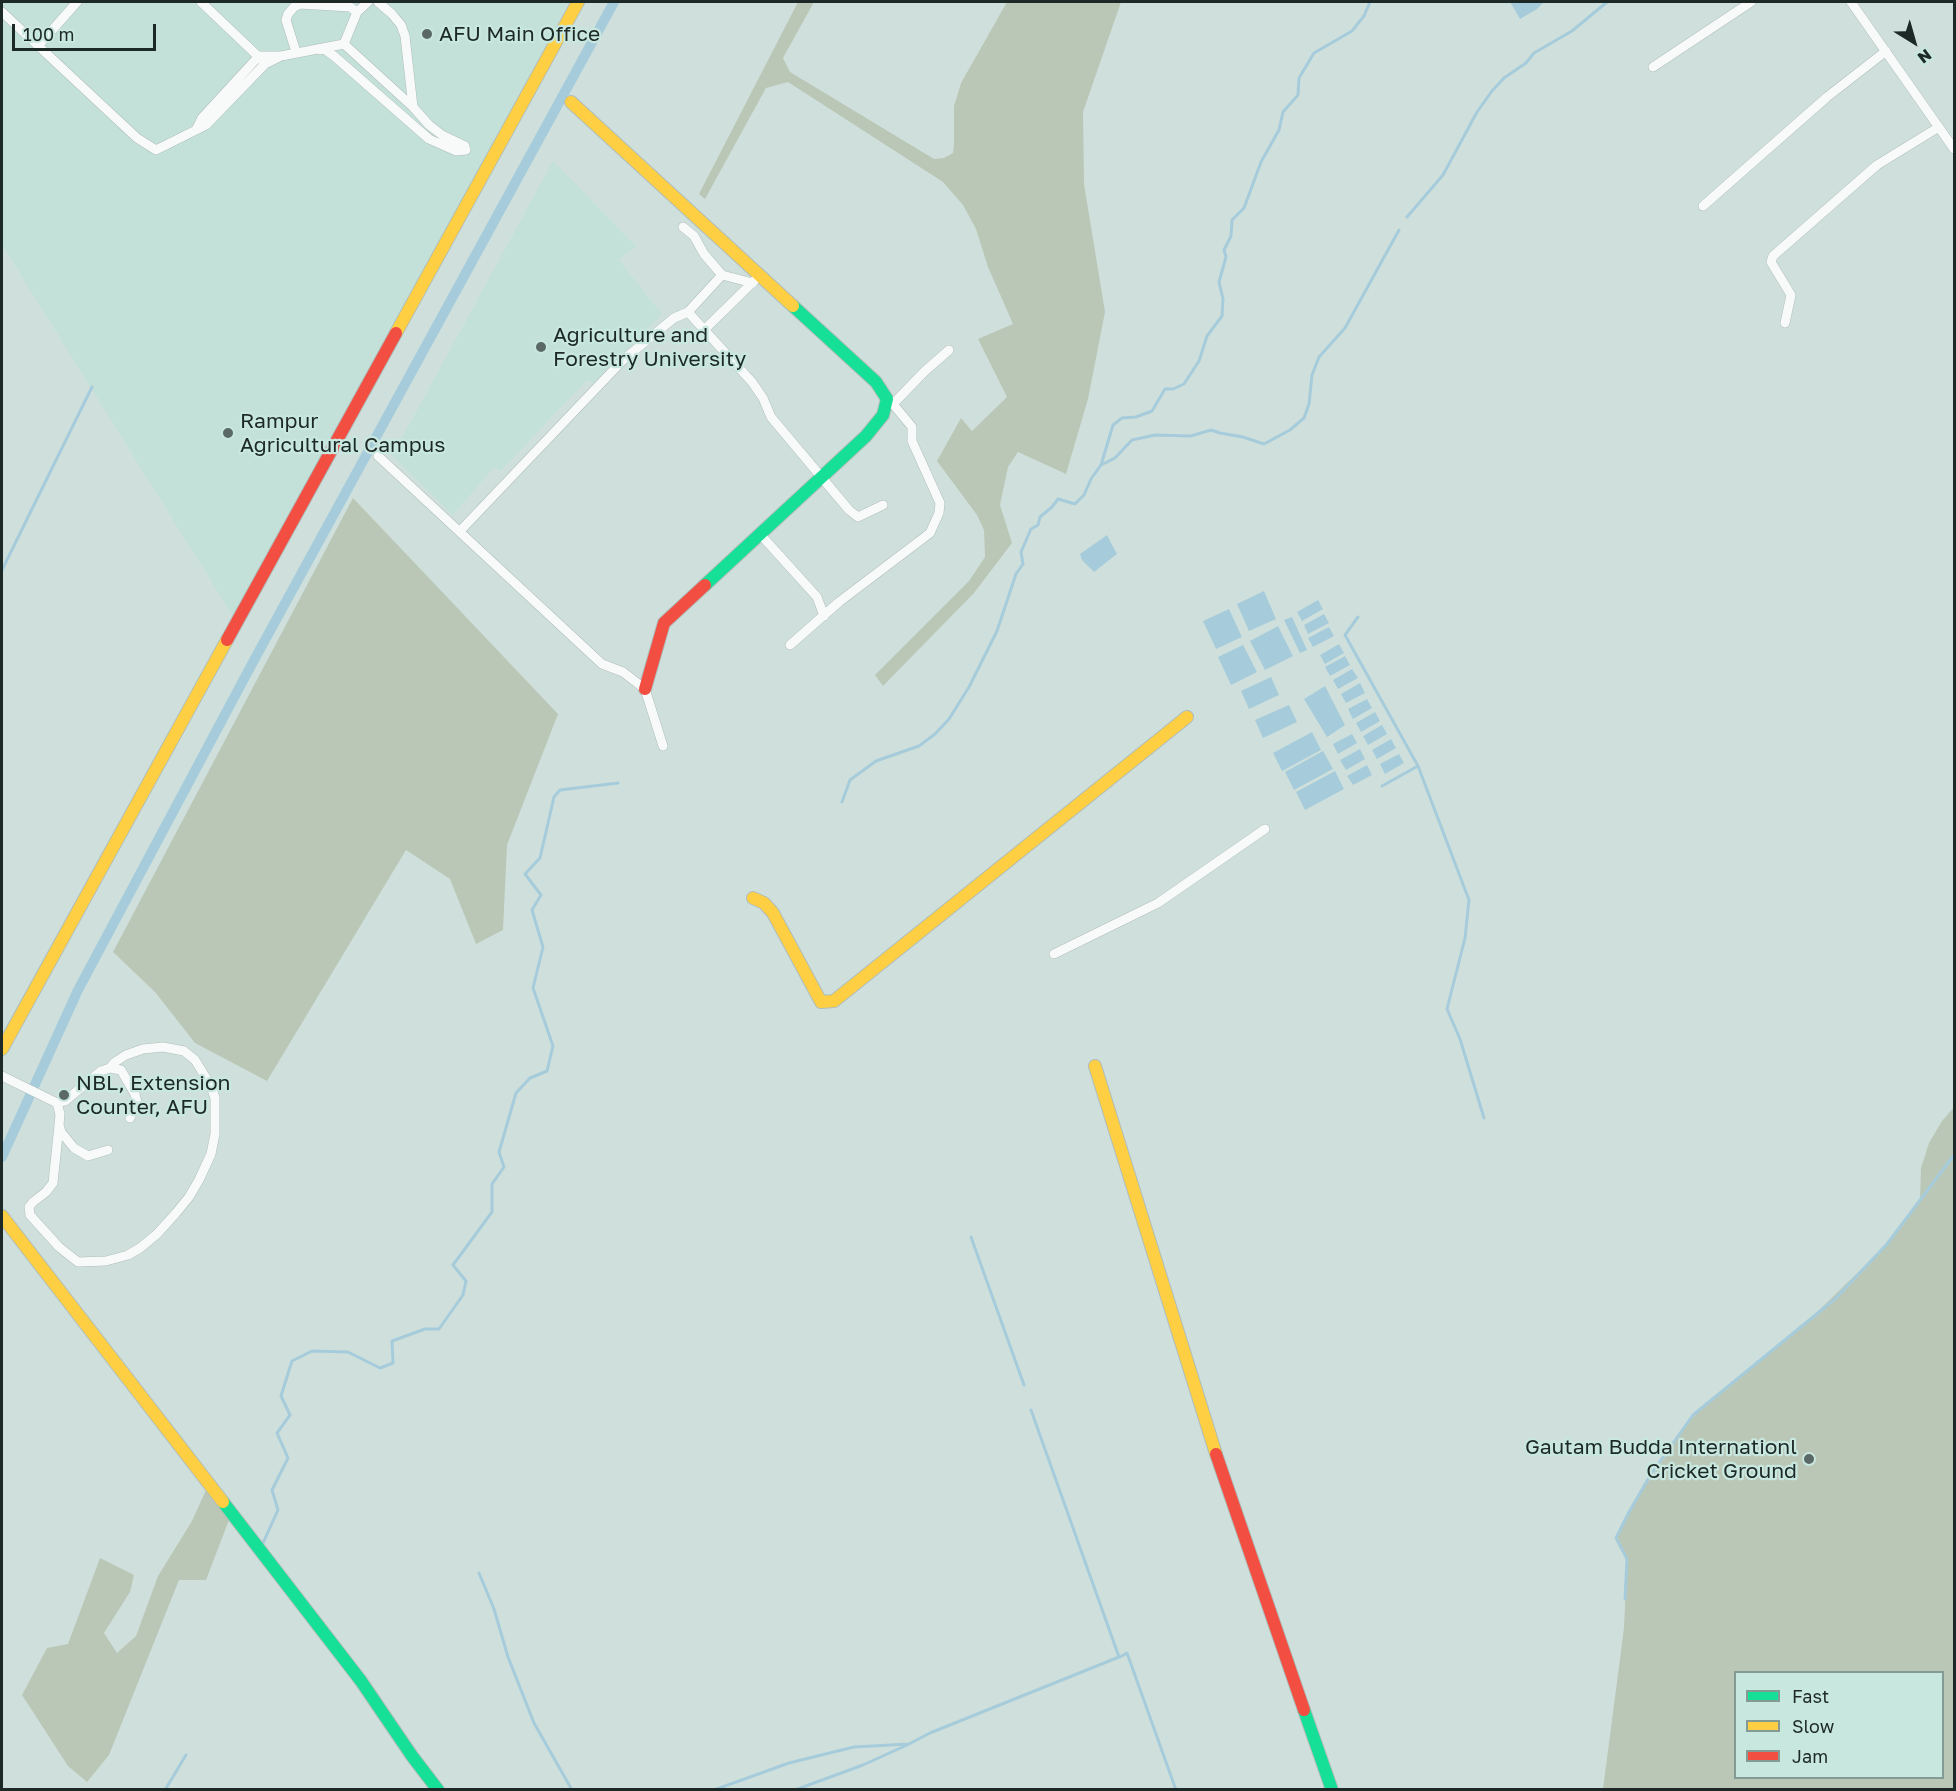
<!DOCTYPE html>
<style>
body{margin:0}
#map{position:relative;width:1956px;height:1791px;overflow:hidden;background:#cfe0dc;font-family:"Golos Text",sans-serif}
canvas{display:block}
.frame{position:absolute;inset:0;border:3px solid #1d2926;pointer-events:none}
.legend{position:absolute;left:1734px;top:1671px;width:210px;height:108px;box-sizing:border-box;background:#c8e7df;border:2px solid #849b95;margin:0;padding:8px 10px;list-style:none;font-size:18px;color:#1d2926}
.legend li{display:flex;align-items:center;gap:12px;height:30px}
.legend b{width:30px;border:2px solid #849b95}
.north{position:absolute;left:1884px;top:12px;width:60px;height:60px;-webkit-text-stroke:4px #c8e7df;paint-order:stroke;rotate:143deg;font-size:16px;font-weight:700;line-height:24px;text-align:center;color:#1d2926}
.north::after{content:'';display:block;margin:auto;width:21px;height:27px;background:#1d2926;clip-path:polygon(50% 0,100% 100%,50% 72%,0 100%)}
.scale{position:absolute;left:12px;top:24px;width:144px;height:27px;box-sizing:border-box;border:3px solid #1d2926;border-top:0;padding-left:8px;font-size:18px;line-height:21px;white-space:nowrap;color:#1d2926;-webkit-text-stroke:4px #c8e7df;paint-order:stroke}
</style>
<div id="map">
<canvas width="1956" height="1791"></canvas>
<div class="frame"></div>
<ul class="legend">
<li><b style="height:8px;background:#16e098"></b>Fast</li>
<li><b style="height:8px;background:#ffcf43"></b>Slow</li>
<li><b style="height:8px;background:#f24e42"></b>Jam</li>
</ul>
<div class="north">N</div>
<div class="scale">100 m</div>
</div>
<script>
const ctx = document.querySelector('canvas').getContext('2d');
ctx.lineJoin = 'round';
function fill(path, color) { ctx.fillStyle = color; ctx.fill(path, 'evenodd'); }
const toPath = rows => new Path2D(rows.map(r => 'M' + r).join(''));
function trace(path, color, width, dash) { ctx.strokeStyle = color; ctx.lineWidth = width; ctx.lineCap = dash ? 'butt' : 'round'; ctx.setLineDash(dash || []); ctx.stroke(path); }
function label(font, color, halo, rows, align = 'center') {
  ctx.font = font + ' "Golos Text",sans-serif'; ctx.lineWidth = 4.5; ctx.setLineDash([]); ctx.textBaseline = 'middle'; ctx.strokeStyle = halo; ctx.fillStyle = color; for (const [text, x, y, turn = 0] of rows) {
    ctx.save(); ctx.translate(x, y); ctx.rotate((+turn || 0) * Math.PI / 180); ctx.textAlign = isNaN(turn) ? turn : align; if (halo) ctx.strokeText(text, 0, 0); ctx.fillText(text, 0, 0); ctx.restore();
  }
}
fill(toPath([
 [2,2,569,2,236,621,2,245],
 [553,161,636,246,619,260,662,314,594,384,587,380,500,471,494,467,453,515,392,456]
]), '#c3e1d9');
fill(toPath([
 [798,2,814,2,783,58,790,72,934,159,944,158,953,153,954,144,954,106,961,83,1007,2,1121,2,1083,112,1084,184,1105,312,1088,399,1066,474,1018,452,1008,467,1000,505,1012,543,974,593,883,686,875,675,969,581,985,557,984,530,977,515,937,461,961,418,972,431,1007,397,978,339,1013,324,988,267,976,229,963,205,943,182,788,82,766,88,705,199,699,194],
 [353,498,558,714,507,845,503,930,476,944,450,879,406,850,267,1081,195,1043,155,992,113,952],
 [1954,1107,1954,1789,1603,1789,1624,1628,1627,1559,1616,1538,1634,1503,1693,1415,1811,1318,1887,1244,1920,1200,1921,1168,1929,1143,1942,1121],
 [1942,1672,1942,1778,1736,1778,1736,1672],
 [206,1490,229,1520,206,1580,179,1580,109,1755,87,1782,68,1766,22,1695,47,1648,68,1644,100,1558,134,1575,130,1592,104,1633,117,1653,136,1636,158,1576,192,1521]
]), '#bac7b7');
fill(toPath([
 [1510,2,1544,2,1537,9,1520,19],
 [1107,535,1117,554,1094,572,1082,560,1080,554],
 [1264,591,1276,619,1249,631,1237,604],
 [1318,600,1323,609,1302,621,1297,612],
 [1229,609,1242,637,1216,649,1203,621],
 [1324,614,1329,623,1308,634,1304,625],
 [1292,617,1307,650,1300,653,1284,620],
 [1278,626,1293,656,1265,670,1250,641],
 [1329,627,1334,636,1313,647,1308,638],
 [1339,644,1344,653,1325,664,1320,655],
 [1243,645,1257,672,1231,685,1218,657],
 [1345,656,1350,665,1330,676,1325,667],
 [1352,669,1358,678,1338,689,1333,680],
 [1271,677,1279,695,1249,709,1241,691],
 [1360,683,1365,693,1346,703,1341,694],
 [1325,686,1345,725,1327,737,1304,699],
 [1367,699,1372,708,1353,719,1348,709],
 [1289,705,1297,722,1263,738,1255,720],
 [1375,712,1380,721,1361,732,1356,723],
 [1382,725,1387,734,1368,745,1363,736],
 [1312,732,1321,750,1282,771,1273,753],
 [1352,734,1357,743,1338,754,1333,744],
 [1391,739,1396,748,1377,759,1372,750],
 [1360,749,1365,759,1346,770,1340,760],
 [1323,751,1333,769,1294,790,1285,772],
 [1399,754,1404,763,1385,774,1380,764],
 [1367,765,1372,775,1353,785,1347,776],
 [1335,771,1344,789,1305,810,1296,792]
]), '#a6ccdb');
trace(toPath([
 [1407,217,1443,175,1477,112,1492,91,1504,78,1526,63,1534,53,1572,31,1607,2],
 [1101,465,1115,458,1132,440,1155,435,1191,436,1211,430,1220,433,1243,437,1264,444,1290,430,1304,418,1309,404,1312,375,1319,357,1345,328,1399,230],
 [2,570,92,387],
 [1358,617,1345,635,1418,766,1469,900,1465,938,1447,1009,1460,1039,1484,1118],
 [1382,786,1418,766],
 [842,802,850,780,876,761,919,746,935,734,949,719,969,687,997,631,1016,574,1023,564,1021,552,1031,529,1038,525,1040,517,1052,507,1058,499,1075,504,1084,495,1091,479,1101,465,1113,425,1122,418,1136,417,1152,411,1165,389,1173,389,1184,384,1199,361,1207,336,1222,316,1223,299,1219,282,1226,257,1224,250,1231,236,1232,220,1244,208,1261,162,1279,130,1283,112,1298,95,1299,78,1314,53,1352,31,1364,16,1370,2],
 [971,1237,1024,1385],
 [263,1543,278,1510,272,1490,288,1458,277,1433,290,1415,281,1396,292,1361,312,1351,348,1352,380,1368,393,1363,392,1341,425,1329,439,1329,463,1295,466,1281,453,1265,492,1212,492,1184,504,1167,499,1152,516,1093,530,1078,547,1071,553,1046,533,988,543,947,532,910,541,895,525,874,540,858,554,797,560,790,618,783],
 [479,1573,494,1609,508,1657,534,1723,572,1790],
 [1625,1599,1627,1559,1616,1538,1629,1512,1651,1474,1693,1415,1835,1299,1887,1244,1954,1155],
 [1120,1657,1127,1653,1176,1790],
 [165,1790,186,1755],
 [714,1790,789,1763,854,1747,909,1744,930,1733,1119,1657,1031,1410],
 [795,1790,863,1765,907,1745]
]), '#a6ccdb', 3);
trace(toPath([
 [2,1157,78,990,253,662,614,2]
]), '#a6ccdb', 10);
const street = toPath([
 [201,2,262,60],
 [378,2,392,14,401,25,405,36,413,107],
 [1851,2,1954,149],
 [2,12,137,138,156,150,206,125,265,64,281,56,344,44,413,107,429,125,442,135,465,146],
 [344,44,357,12,368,2],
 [39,45,77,2],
 [320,50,324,49,334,56,429,139,456,151,466,150],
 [296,52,286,20,288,14,294,7,300,4,350,7,357,12],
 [1653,67,1751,2],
 [196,130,202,118,259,56,279,56],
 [1703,206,1827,97,1886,51],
 [683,227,694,236,704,254,722,275,753,283],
 [688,312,722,275],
 [1785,323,1791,295,1771,262,1773,256,1877,165,1939,127],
 [705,329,755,280],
 [889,400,893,404,925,371,949,350],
 [378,456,602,664,623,672,645,689,663,746],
 [460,531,623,360,674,318,688,312,752,382,763,398,771,417,849,510,858,517,883,505],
 [760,534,817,597,824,616],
 [790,645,839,602,930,533,939,513,940,503,912,441,912,427,893,404],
 [1054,954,1158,903,1265,829],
 [2,1076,57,1103,65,1101,101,1071,110,1068,121,1070,135,1094,137,1102,130,1118],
 [57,1103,60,1114,59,1125,61,1132,74,1148,88,1156,108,1150],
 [59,1125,53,1183,46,1192,33,1202,29,1207,30,1215,59,1247,78,1262,106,1261,128,1255,140,1248,157,1234,176,1213,189,1197,199,1180,211,1154,215,1134,215,1098,211,1086,195,1060,184,1051,163,1047,143,1049,126,1055,115,1062,110,1068]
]);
const fast = toPath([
 [705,585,866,436,883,415,887,399,876,382,793,306],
 [223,1502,361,1681,412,1756,438,1790],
 [1304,1710,1332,1790]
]);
const slow = toPath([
 [571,102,793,306],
 [396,333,578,2],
 [753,898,764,903,773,913,821,1002,834,1001,1187,717],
 [2,1049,227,640],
 [1095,1066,1216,1454],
 [2,1216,223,1502]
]);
const jam = toPath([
 [227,640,396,333],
 [645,689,664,623,705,585],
 [1216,1454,1304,1710]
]);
trace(street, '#afbdba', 10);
trace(fast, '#afbdba', 14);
trace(slow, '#afbdba', 14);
trace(jam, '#afbdba', 14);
trace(street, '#f8fafa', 9);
trace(fast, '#16e098', 12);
trace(slow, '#ffcf43', 12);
trace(jam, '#f24e42', 12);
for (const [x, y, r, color] of [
 [427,34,6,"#5b6966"],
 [541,347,6,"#5b6966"],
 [228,433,6,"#5b6966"],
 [64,1095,6,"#5b6966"],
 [1809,1459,6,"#5b6966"]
]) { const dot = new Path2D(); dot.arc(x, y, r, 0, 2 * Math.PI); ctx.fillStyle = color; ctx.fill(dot); trace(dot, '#c8e7df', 2); }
label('21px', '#1d2926', '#c8e7df', [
 ["AFU Main Office",439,34],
 ["Agriculture and",553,335],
 ["Forestry University",553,359],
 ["Rampur",240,421],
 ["Agricultural Campus",240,445],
 ["NBL, Extension",76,1083],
 ["Counter, AFU",76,1107],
 ["Gautam Budda Internationl",1797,1447,"right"],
 ["Cricket Ground",1797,1471,"right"]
], 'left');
</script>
